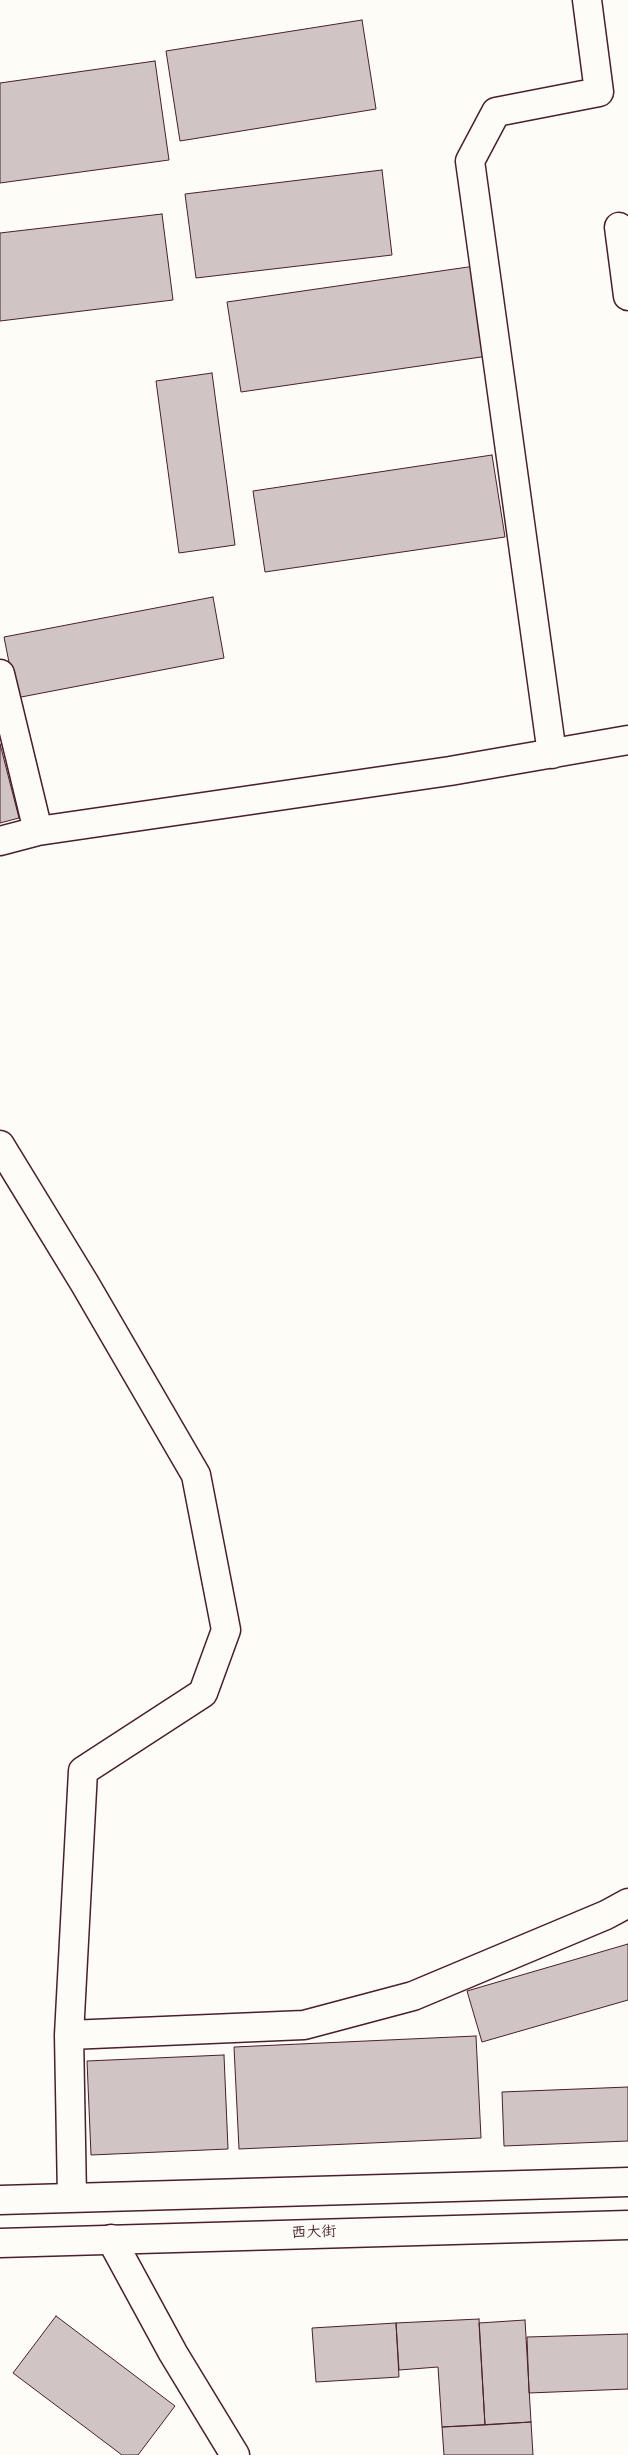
<!DOCTYPE html>
<meta charset="utf-8">
<style>
body{margin:0}
canvas{display:block;background:#fdfcf7}
</style>
<canvas width="628" height="2455"></canvas>
<script>
const ctx = document.querySelector('canvas').getContext('2d');
ctx.lineJoin = 'round';
function fill(path, color) { ctx.fillStyle = color; ctx.fill(path, 'evenodd'); }
const toPath = rows => new Path2D(rows.map(r => 'M' + r).join(''));
function trace(path, color, width, dash) { ctx.strokeStyle = color; ctx.lineWidth = width; ctx.lineCap = dash ? 'butt' : 'round'; ctx.setLineDash(dash || []); ctx.stroke(path); }
function label(font, color, halo, rows, align = 'center') {
  ctx.font = font + ' Kalam,"LXGW WenKai TC",sans-serif'; ctx.lineWidth = 4; ctx.setLineDash([]); ctx.textBaseline = 'middle'; ctx.strokeStyle = halo; ctx.fillStyle = color; for (const [text, x, y, turn = 0] of rows) {
    ctx.save(); ctx.translate(x, y); ctx.rotate((+turn || 0) * Math.PI / 180); ctx.textAlign = isNaN(turn) ? turn : align; if (halo) ctx.strokeText(text, 0, 0); ctx.fillText(text, 0, 0); ctx.restore();
  }
}
const building = toPath([
 [362,20,376,109,180,141,166,51,362,20],
 [155,61,169,160,0,183,0,83,155,61],
 [382,170,392,255,196,278,185,194,382,170],
 [162,214,173,300,0,321,0,233,162,214],
 [475,266,488,356,241,392,227,302,475,266],
 [212,373,235,545,179,553,156,381,212,373],
 [492,455,505,537,265,572,253,491,492,455],
 [213,597,224,658,16,698,4,637,213,597],
 [0,744,19,818,0,823,0,744],
 [628,1944,628,2000,482,2042,467,1991,628,1944],
 [476,2036,481,2138,239,2149,234,2047,476,2036],
 [224,2055,228,2149,91,2155,87,2061,224,2055],
 [628,2087,628,2141,504,2146,502,2092,628,2087],
 [56,2316,175,2406,138,2455,122,2455,13,2373,56,2316],
 [479,2319,485,2425,442,2427,438,2367,399,2370,396,2323,479,2319],
 [525,2320,531,2422,485,2425,479,2323,525,2320],
 [396,2323,399,2377,316,2382,312,2328,396,2323],
 [628,2334,628,2389,529,2393,527,2337,628,2334],
 [531,2422,533,2455,444,2455,442,2427,531,2422]
]);
fill(building, '#d0c5c4');
trace(building, '#4a1f2b', 1);
const minor = toPath([
 [619,227,628,296],
 [0,674,38,831],
 [552,754,470,161,496,112,599,92,587,0],
 [0,841,38,831,450,771,628,740],
 [0,1145,85,1284,196,1475,226,1630,203,1693,83,1771,69,2035,72,2197],
 [69,2035,304,2025,413,1996,606,1915,628,1903],
 [111,2239,173,2353,235,2455]
]);
const major = toPath([
 [0,2200,628,2182],
 [0,2243,628,2225]
]);
trace(minor, '#4a1f2b', 31);
trace(major, '#4a1f2b', 31);
trace(minor, '#fdfcf7', 28);
trace(major, '#fdfcf7', 28);
label('15px', '#4a1f2b', '#fdfcf7', [
 ["西大街",314,2234,-2]
]);
</script>
